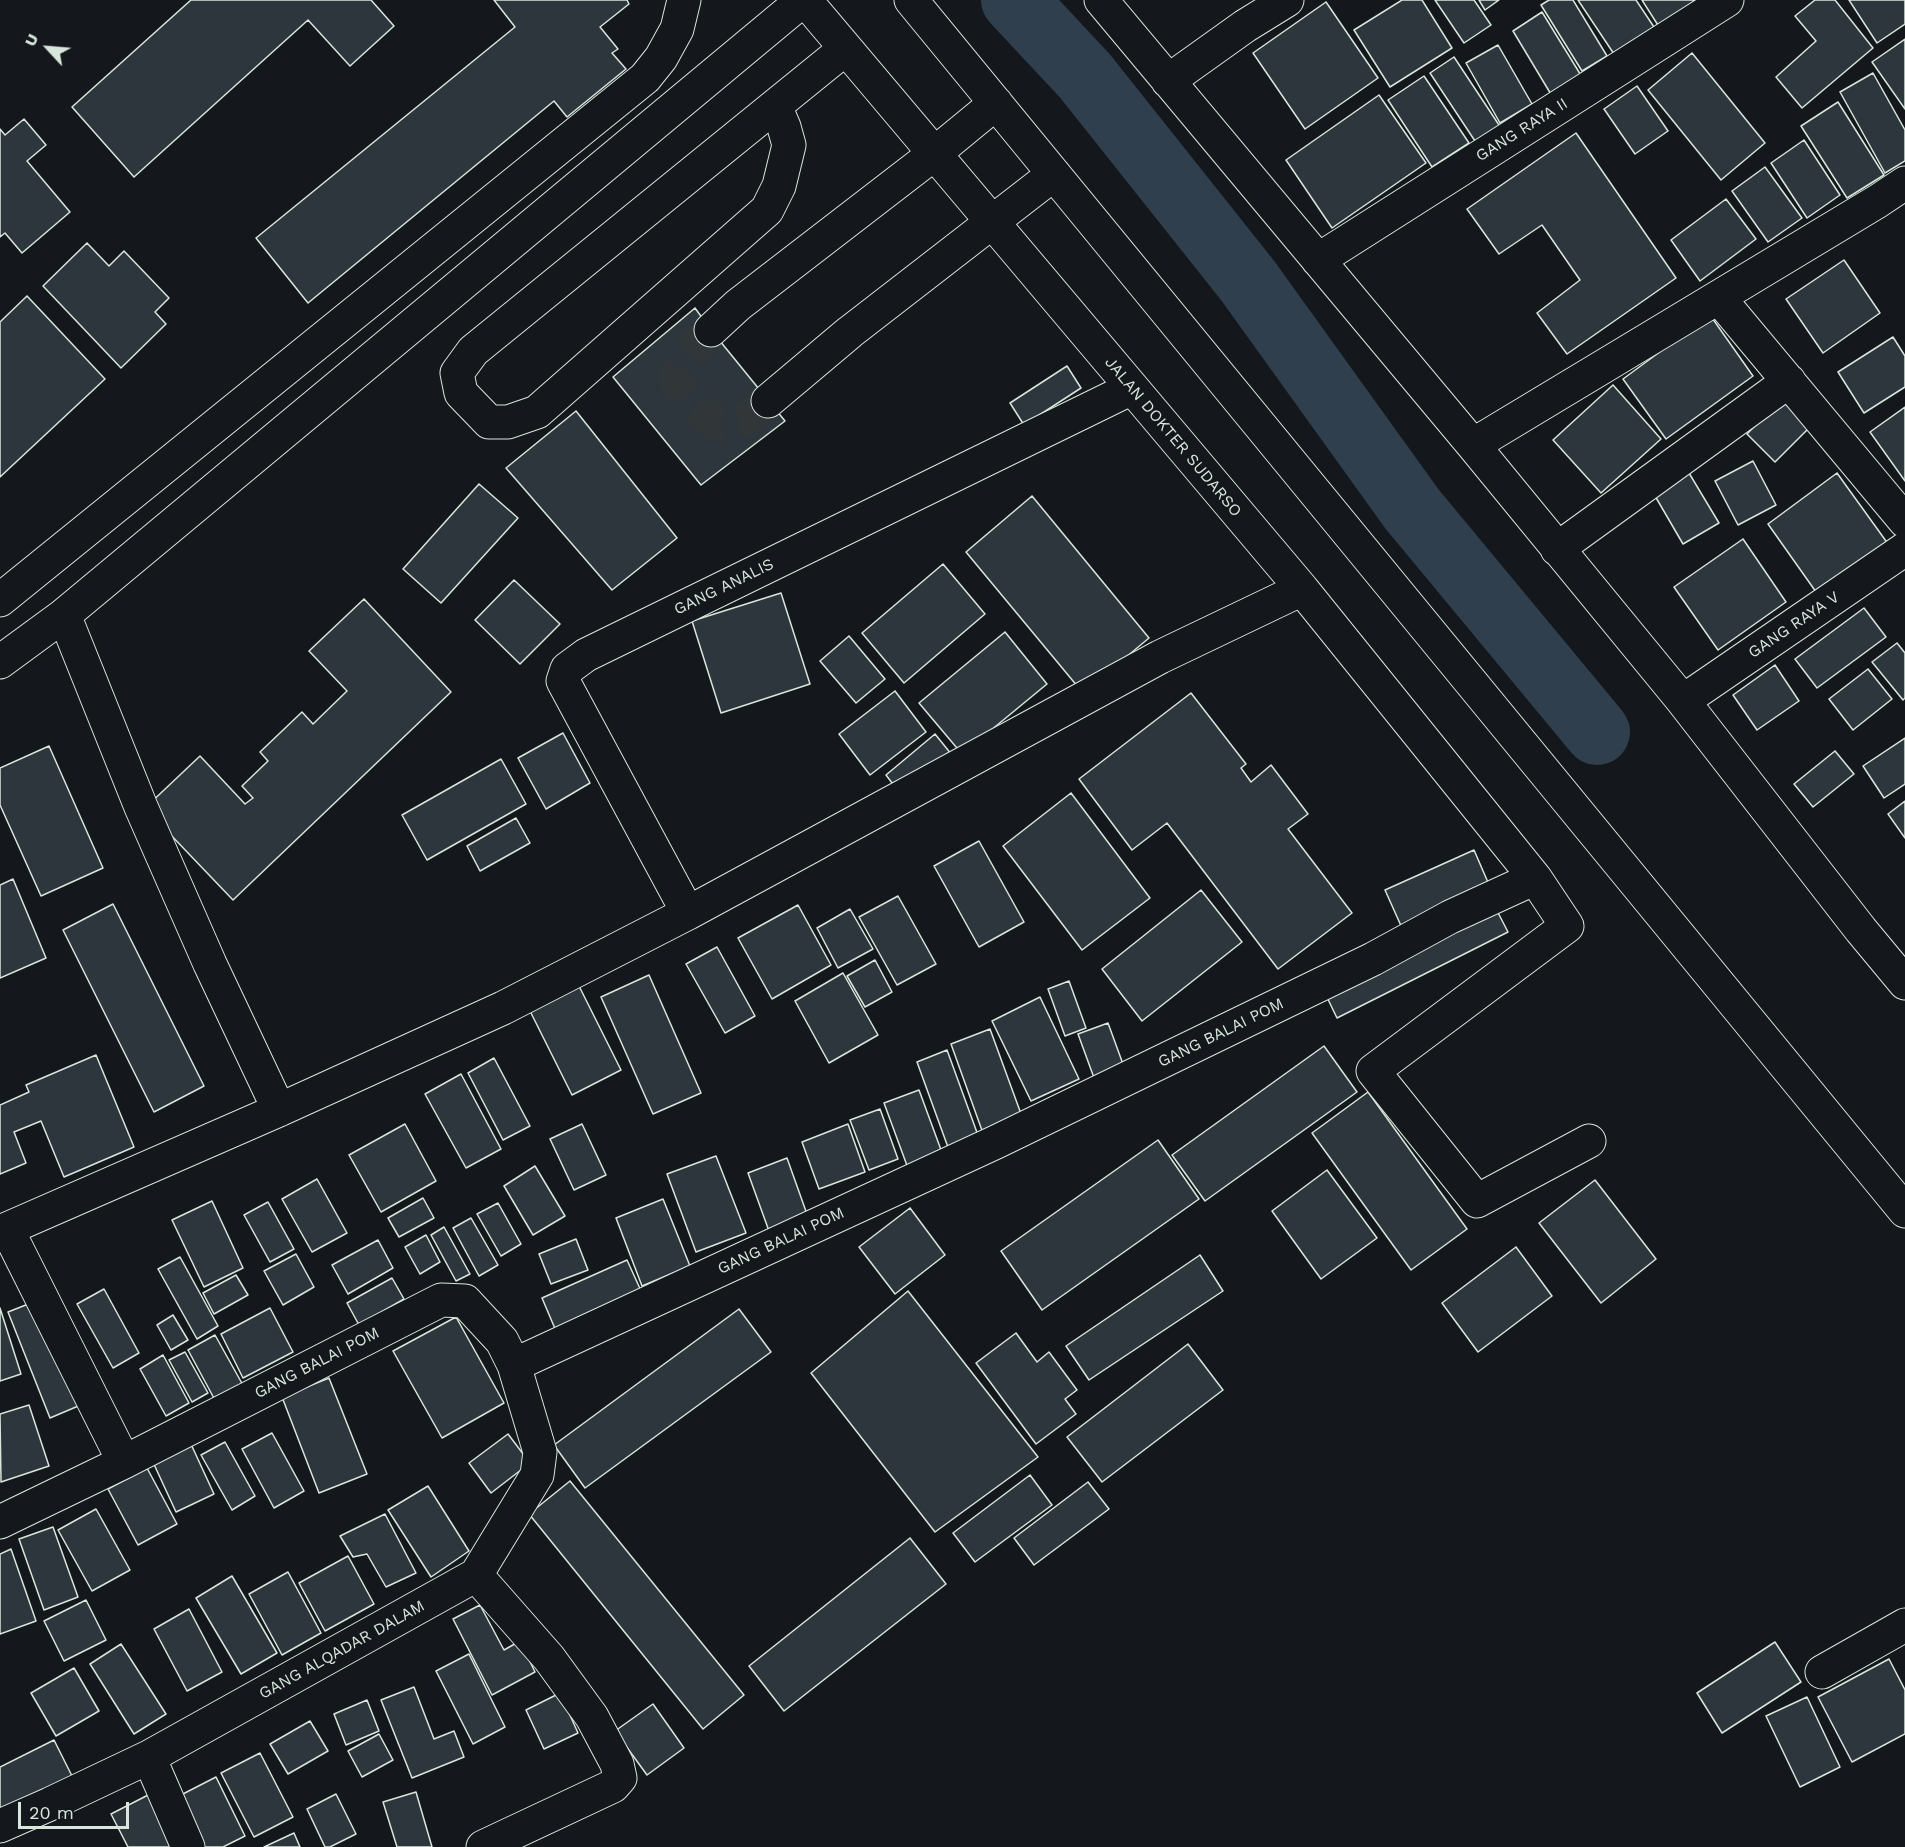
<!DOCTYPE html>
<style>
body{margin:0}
#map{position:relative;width:1905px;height:1847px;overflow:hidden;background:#14181c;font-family:"Work Sans",sans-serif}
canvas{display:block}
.north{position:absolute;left:18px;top:18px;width:60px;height:60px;-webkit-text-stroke:4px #14181c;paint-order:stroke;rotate:296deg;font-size:16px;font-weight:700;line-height:24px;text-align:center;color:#d8e6dc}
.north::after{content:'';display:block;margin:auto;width:21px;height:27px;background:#d8e6dc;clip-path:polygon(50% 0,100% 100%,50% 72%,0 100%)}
.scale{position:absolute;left:18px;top:1802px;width:111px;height:27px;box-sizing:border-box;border:3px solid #d8e6dc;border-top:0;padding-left:8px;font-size:18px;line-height:21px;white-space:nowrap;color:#d8e6dc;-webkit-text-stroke:4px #14181c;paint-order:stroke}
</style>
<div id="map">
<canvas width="1905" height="1847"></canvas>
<div class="north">U</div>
<div class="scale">20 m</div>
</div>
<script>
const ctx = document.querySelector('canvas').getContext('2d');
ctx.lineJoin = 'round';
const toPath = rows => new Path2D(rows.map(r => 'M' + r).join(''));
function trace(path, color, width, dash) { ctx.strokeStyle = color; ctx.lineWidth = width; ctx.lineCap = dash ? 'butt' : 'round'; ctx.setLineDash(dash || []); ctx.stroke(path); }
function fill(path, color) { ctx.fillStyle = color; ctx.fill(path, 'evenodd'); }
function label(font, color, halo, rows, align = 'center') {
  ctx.font = font + ' "Work Sans",sans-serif'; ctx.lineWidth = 4.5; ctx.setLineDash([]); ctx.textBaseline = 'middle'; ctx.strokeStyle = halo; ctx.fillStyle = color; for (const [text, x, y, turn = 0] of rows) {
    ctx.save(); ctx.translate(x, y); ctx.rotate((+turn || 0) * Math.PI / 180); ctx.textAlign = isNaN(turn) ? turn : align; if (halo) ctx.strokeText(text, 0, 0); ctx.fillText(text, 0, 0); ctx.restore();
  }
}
trace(toPath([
 [1014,0,1085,76,1248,281,1412,509,1597,732]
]), '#2f3f4d', 66);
const building = toPath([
 [191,0,371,0,394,26,350,66,308,20,134,177,72,107,191,0],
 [494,0,627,0,629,4,600,27,618,49,612,53,626,69,567,117,554,101,308,303,256,238,515,27,494,0],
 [1402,0,1422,0,1452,48,1390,87,1354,30,1402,0],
 [1435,0,1474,0,1491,25,1464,43,1435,0],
 [1479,0,1499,0,1485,10,1479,0],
 [1549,0,1573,0,1607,56,1582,71,1541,5,1549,0],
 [1578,0,1636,0,1658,33,1618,60,1578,0],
 [1642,0,1693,0,1699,8,1663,33,1642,0],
 [1815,0,1835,0,1873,48,1802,108,1776,77,1816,41,1795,16,1815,0],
 [1849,0,1905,0,1905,24,1877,43,1849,0],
 [1326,2,1378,78,1305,129,1253,53,1326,2],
 [1542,12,1582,77,1552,96,1513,31,1542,12],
 [1905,39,1905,109,1872,62,1905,39],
 [1498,45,1532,104,1500,123,1466,63,1498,45],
 [1692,53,1765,143,1721,180,1648,90,1692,53],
 [1454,57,1501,128,1477,144,1430,73,1454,57],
 [1873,73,1905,130,1905,161,1885,173,1840,92,1873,73],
 [1424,76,1469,143,1432,167,1388,100,1424,76],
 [1637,86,1668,131,1635,154,1604,109,1637,86],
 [1379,95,1426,163,1332,228,1286,160,1379,95],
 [1838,102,1884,175,1847,198,1801,126,1838,102],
 [24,119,46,145,27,161,70,212,22,253,5,233,0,237,0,129,5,135,24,119],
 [1576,133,1676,278,1567,354,1537,313,1580,280,1542,225,1499,254,1467,209,1576,133],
 [1804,140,1840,195,1807,218,1771,163,1804,140],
 [1765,167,1802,218,1768,242,1732,191,1765,167],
 [1726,199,1756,239,1700,281,1671,240,1726,199],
 [87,243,109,266,124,251,169,298,155,312,166,324,121,368,43,286,87,243],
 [1844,260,1880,313,1823,353,1786,299,1844,260],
 [27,296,105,379,0,477,0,322,27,296],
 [695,308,711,330,785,421,701,485,613,377,695,308],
 [1710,315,1753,376,1666,439,1623,379,1710,315],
 [1893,337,1905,356,1905,387,1864,413,1838,372,1893,337],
 [1067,366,1081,388,1024,425,1010,403,1067,366],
 [1613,385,1661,439,1601,493,1553,440,1613,385],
 [1781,399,1810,427,1775,462,1747,434,1781,399],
 [1905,407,1905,481,1870,432,1905,407],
 [576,411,677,538,612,590,506,468,576,411],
 [1753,461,1776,505,1738,525,1715,481,1753,461],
 [1686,468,1719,523,1683,544,1651,489,1686,468],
 [1837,473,1891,548,1821,599,1768,524,1837,473],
 [479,484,518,518,441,603,403,569,479,484],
 [1032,496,1149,638,1083,693,966,552,1032,496],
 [1743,539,1786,602,1718,650,1674,587,1743,539],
 [943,564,985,614,904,683,862,633,943,564],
 [514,580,560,624,520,664,475,620,514,580],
 [781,593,810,684,721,713,692,621,781,593],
 [364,599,451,692,233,900,145,808,200,756,245,804,253,798,242,786,268,761,260,752,302,712,313,724,347,691,309,651,364,599],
 [1864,608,1886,637,1817,688,1795,659,1864,608],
 [1005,632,1047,684,962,754,919,703,1005,632],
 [849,636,885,679,856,703,820,661,849,636],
 [1897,643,1905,653,1905,698,1903,700,1872,662,1897,643],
 [1775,665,1799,701,1757,730,1733,695,1775,665],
 [1868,669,1892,699,1853,730,1829,699,1868,669],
 [895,691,926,732,870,775,839,734,895,691],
 [1191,693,1246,764,1241,768,1251,782,1271,765,1308,814,1288,829,1352,913,1278,969,1167,823,1132,850,1079,779,1191,693],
 [563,733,590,783,546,809,518,758,563,733],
 [935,734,952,755,902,796,886,775,935,734],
 [1905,738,1905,784,1884,798,1863,766,1905,738],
 [49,746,103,868,41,896,0,805,0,768,49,746],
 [1835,751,1854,774,1813,807,1794,784,1835,751],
 [501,759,526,804,427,860,402,815,501,759],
 [1071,793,1150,898,1082,950,1003,846,1071,793],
 [1905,801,1905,838,1888,814,1905,801],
 [516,818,530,843,480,871,467,846,516,818],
 [979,841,1024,922,979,947,934,866,979,841],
 [1474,850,1490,887,1402,928,1385,890,1474,850],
 [13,879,46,958,0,978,0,885,13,879],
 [1201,890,1242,942,1142,1021,1102,969,1201,890],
 [898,896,936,964,897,985,859,917,898,896],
 [1493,903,1508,932,1337,1018,1323,989,1493,903],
 [113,904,204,1086,154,1112,63,930,113,904],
 [798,905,831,965,772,999,738,938,798,905],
 [850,909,873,949,838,968,817,928,850,909],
 [717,947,755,1016,725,1033,686,964,717,947],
 [875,960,892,992,865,1007,847,976,875,960],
 [843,973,878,1035,829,1063,795,1001,843,973],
 [649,975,701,1093,653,1114,601,997,649,975],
 [1069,981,1086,1028,1065,1036,1048,989,1069,981],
 [579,986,621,1070,572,1095,530,1011,579,986],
 [1040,997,1079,1079,1031,1101,992,1021,1040,997],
 [1108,1023,1127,1075,1097,1086,1078,1034,1108,1023],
 [990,1029,1024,1122,984,1136,951,1044,990,1029],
 [1324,1046,1357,1092,1205,1201,1172,1155,1324,1046],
 [947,1050,979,1138,949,1150,917,1062,947,1050],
 [96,1055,134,1147,64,1177,41,1121,14,1132,26,1163,0,1174,0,1105,29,1092,26,1085,96,1055],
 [494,1058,530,1126,503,1140,468,1073,494,1058],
 [461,1074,501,1149,466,1168,425,1094,461,1074],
 [919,1090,944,1158,909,1171,884,1103,919,1090],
 [1368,1092,1467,1229,1411,1270,1312,1133,1368,1092],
 [880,1109,898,1159,869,1170,850,1120,880,1109],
 [405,1124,436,1181,381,1212,349,1155,405,1124],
 [582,1124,606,1175,574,1190,550,1139,582,1124],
 [848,1124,865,1172,819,1189,802,1142,848,1124],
 [1158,1140,1199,1199,1042,1310,1001,1251,1158,1140],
 [716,1156,746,1233,696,1252,667,1174,716,1156],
 [787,1158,808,1217,769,1231,748,1173,787,1158],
 [535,1166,565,1216,533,1235,504,1186,535,1166],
 [1327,1170,1377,1238,1321,1279,1272,1211,1327,1170],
 [317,1179,347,1233,312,1252,282,1199,317,1179],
 [1595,1180,1656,1259,1601,1303,1539,1223,1595,1180],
 [423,1198,434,1218,399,1237,388,1218,423,1198],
 [663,1199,690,1266,642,1286,616,1218,663,1199],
 [212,1201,243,1268,204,1287,172,1220,212,1201],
 [268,1202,294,1249,270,1262,244,1215,268,1202],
 [498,1203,521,1244,501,1256,477,1214,498,1203],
 [910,1208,945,1255,895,1294,859,1247,910,1208],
 [471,1218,498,1265,479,1276,453,1228,471,1218],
 [444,1227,470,1274,456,1281,431,1235,444,1227],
 [426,1235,440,1262,420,1274,405,1247,426,1235],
 [576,1239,588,1270,551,1284,539,1254,576,1239],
 [378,1240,393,1268,348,1294,332,1265,378,1240],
 [1516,1247,1552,1296,1478,1352,1442,1303,1516,1247],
 [296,1254,314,1287,283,1305,264,1271,296,1254],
 [1200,1255,1223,1291,1089,1380,1066,1346,1200,1255],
 [180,1257,218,1326,197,1339,158,1269,180,1257],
 [627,1260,642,1293,556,1331,542,1298,627,1260],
 [236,1275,248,1295,214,1314,203,1293,236,1275],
 [392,1278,404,1299,359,1325,347,1303,392,1278],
 [104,1289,139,1353,113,1368,77,1304,104,1289],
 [908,1291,1038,1457,935,1532,811,1373,908,1291],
 [41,1299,83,1404,50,1418,8,1312,41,1299],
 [0,1308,21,1374,0,1381,0,1308],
 [270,1308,293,1352,243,1378,221,1334,270,1308],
 [739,1309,771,1352,585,1488,554,1445,739,1309],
 [173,1315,188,1340,171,1350,157,1325,173,1315],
 [456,1317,504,1403,442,1438,393,1351,456,1317],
 [1016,1333,1037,1362,1049,1352,1077,1390,1065,1399,1076,1414,1036,1444,976,1363,1016,1333],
 [215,1335,244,1387,216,1402,188,1350,215,1335],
 [1188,1344,1223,1390,1102,1482,1067,1437,1188,1344],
 [185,1352,208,1393,192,1402,169,1360,185,1352],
 [163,1355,189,1403,166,1416,140,1369,163,1355],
 [329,1378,367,1474,319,1493,282,1397,329,1378],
 [29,1405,49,1466,1,1482,0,1414,29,1405],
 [272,1433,304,1491,274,1508,242,1449,272,1433],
 [508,1434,530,1463,491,1493,469,1463,508,1434],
 [190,1442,214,1494,176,1512,152,1460,190,1442],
 [225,1442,255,1496,232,1510,201,1455,225,1442],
 [147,1468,177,1524,138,1545,108,1489,147,1468],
 [1030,1475,1052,1505,975,1562,953,1533,1030,1475],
 [570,1481,744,1695,703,1729,529,1514,570,1481],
 [1088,1482,1109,1509,1034,1565,1014,1538,1088,1482],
 [428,1486,469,1551,431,1577,388,1510,428,1486],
 [96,1509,130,1570,92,1591,58,1530,96,1509],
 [385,1514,416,1573,386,1587,367,1554,353,1557,340,1536,385,1514],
 [53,1527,78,1597,44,1610,19,1539,53,1527],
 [910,1538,946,1584,784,1711,749,1666,910,1538],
 [11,1549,36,1621,0,1634,0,1554,11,1549],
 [348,1556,374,1604,325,1631,299,1583,348,1556],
 [288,1572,321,1633,282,1655,249,1594,288,1572],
 [232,1576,277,1653,241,1674,196,1598,232,1576],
 [86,1600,106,1640,64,1661,44,1621,86,1600],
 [480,1605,504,1650,520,1641,535,1672,492,1695,453,1619,480,1605],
 [189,1609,222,1672,187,1691,154,1629,189,1609],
 [1775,1642,1801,1682,1722,1733,1697,1693,1775,1642],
 [121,1644,166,1714,134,1734,90,1664,121,1644],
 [469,1654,505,1727,473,1744,436,1671,469,1654],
 [1889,1659,1905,1690,1905,1734,1852,1762,1818,1697,1889,1659],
 [74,1668,99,1711,56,1736,31,1693,74,1668],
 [414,1687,434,1739,454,1731,464,1757,412,1778,381,1700,414,1687],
 [560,1693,578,1733,544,1749,526,1710,560,1693],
 [1807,1697,1840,1767,1800,1787,1766,1716,1807,1697],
 [367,1700,379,1731,346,1745,334,1714,367,1700],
 [653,1704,684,1748,647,1775,615,1731,653,1704],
 [310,1721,328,1751,288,1774,270,1744,310,1721],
 [379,1734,393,1760,362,1777,348,1751,379,1734],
 [54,1740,73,1778,0,1814,0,1767,54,1740],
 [260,1753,293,1817,254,1837,221,1773,260,1753],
 [216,1777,245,1836,223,1847,204,1847,179,1796,216,1777],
 [416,1792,432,1847,397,1847,383,1802,416,1792],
 [152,1793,179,1847,128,1847,111,1814,152,1793],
 [336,1794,356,1834,330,1847,325,1847,307,1809,336,1794],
 [294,1833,300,1847,264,1847,294,1833]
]);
fill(building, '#2c363c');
trace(building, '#d8e6dc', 1.5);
trace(toPath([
 [711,330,683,357,674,378,688,402,715,424,747,419,768,401]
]), '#313739', 33, [33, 16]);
const minor = toPath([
 [805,0,1302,589,1535,878],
 [911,0,1905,1211],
 [1101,0,1473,445,1683,701,1861,930,1905,983],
 [1168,81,1245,26,1287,0],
 [775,106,784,127,789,145,779,186,767,210,537,412,508,422,489,422,461,393,457,373,473,351,845,49],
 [1318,260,1727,0],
 [1719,298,1905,521],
 [711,330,738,305,934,154,996,103],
 [768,401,850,332,1054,174],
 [1473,445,1878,201,1905,183],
 [1557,549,1789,381],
 [0,600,645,78,661,58,677,29,684,0],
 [0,662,64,615],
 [1683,701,1905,549],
 [688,913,563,681,567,669,586,655,1132,388],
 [279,1110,210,964,141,807,64,615,803,0],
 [7,1229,124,1462],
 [0,1232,279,1110,503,1008,688,913,1160,657,1302,589],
 [0,1522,124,1462,441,1300,465,1301,502,1341,514,1365,996,1142,1373,959,1450,917,1535,878,1567,926,1373,1071,1477,1201,1589,1141],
 [476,1575,549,1658,592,1717,617,1764,620,1778,613,1786,483,1847],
 [1822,1672,1905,1625],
 [149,1757,188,1847],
 [0,1826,50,1804,149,1757,476,1575,537,1475,540,1452,514,1365]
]);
trace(minor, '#d8e6dc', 35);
trace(minor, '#14181c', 33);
label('16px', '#d8e6dc', '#14181c', [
 ["GANG RAYA II",1522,130,-32],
 ["JALAN DOKTER SUDARSO",1173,437,50],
 ["GANG ANALIS",724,587,-26],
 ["GANG RAYA V",1794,625,-34],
 ["GANG BALAI POM",1221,1033,-26],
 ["GANG BALAI POM",781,1241,-25],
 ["GANG BALAI POM",317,1363,-27],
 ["GANG ALQADAR DALAM",342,1650,-29]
]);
</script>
